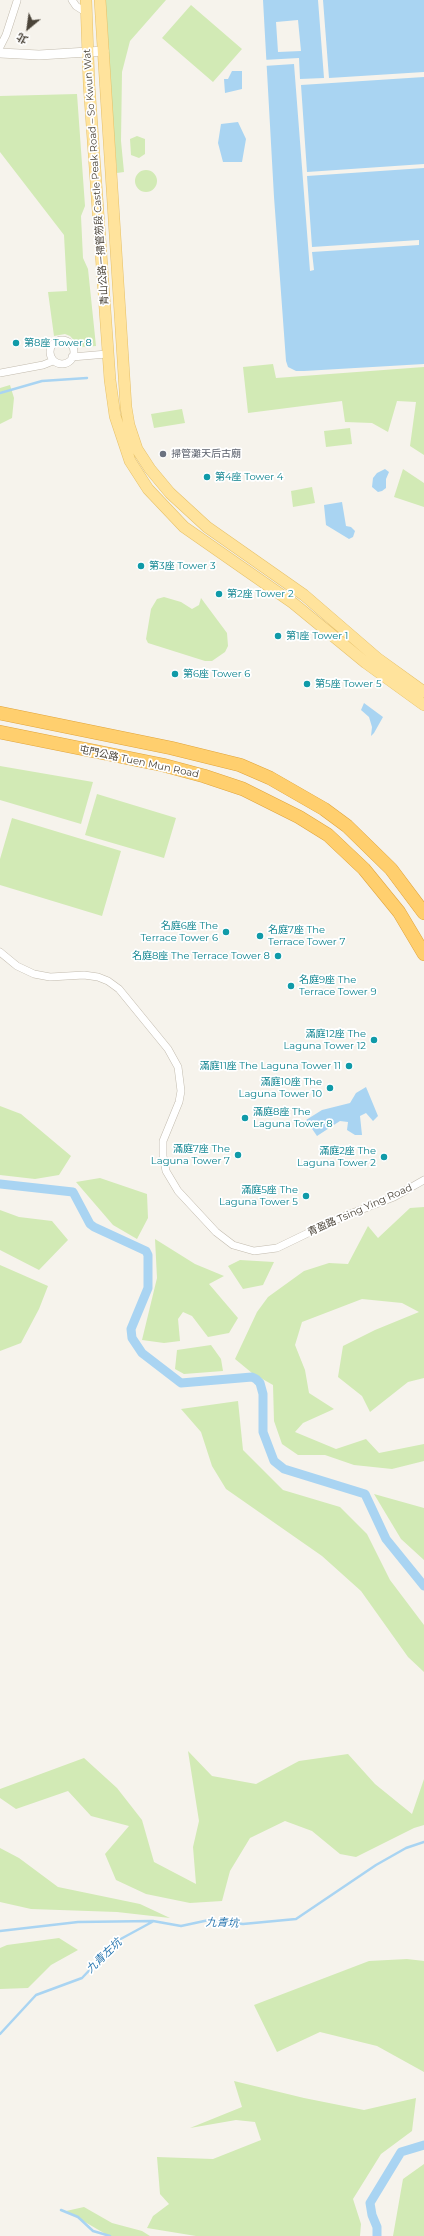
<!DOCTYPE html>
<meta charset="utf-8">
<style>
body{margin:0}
#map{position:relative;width:424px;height:2236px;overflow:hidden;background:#f6f3ec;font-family:Montserrat,"Noto Sans TC",sans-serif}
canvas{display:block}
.north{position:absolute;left:8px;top:8px;width:40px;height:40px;-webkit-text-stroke:3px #fff;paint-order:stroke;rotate:209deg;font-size:11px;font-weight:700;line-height:16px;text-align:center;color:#4b4439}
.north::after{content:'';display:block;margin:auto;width:14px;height:18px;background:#4b4439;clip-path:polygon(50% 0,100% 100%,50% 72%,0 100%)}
</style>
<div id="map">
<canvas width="424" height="2236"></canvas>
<div class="north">北</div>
</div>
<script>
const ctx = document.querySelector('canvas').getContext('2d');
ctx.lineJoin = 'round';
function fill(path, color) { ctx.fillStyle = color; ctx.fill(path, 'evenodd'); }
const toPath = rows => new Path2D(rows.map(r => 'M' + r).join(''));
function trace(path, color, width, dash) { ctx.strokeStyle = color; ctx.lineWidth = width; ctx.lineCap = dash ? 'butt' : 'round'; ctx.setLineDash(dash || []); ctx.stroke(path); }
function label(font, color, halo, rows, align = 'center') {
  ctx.font = font + ' Montserrat,"Noto Sans TC",sans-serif'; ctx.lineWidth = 3.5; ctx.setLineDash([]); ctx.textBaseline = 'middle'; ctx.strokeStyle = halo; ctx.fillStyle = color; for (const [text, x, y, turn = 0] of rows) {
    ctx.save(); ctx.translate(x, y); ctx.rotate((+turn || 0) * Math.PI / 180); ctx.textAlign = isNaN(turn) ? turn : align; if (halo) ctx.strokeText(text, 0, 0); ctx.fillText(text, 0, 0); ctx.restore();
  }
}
fill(toPath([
 [103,0,166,0,130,41,122,72,121,141,124,172,117,173],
 [191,5,242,49,213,82,162,38],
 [77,94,85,206,81,216,83,258,88,269,96,346,80,347,70,336,65,334,54,336,48,292,67,291,64,235,0,152,0,96],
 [137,136,145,139,145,154,139,158,131,155,130,139],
 '135 181a11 11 0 1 1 22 0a11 11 0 1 1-22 0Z',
 [273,364,276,378,424,367,424,455,410,446,416,402,397,401,388,432,372,423,345,422,342,401,248,413,243,367],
 [10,385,14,398,12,418,0,424,0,388],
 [182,409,185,423,154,428,151,414],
 [350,428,352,444,326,447,324,431],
 [403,469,424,483,424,507,394,497],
 [312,487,315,503,293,507,291,491],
 [164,597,181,602,192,609,199,605,201,598,227,633,228,646,225,652,212,661,205,661,148,643,146,639,151,609,157,599],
 [0,766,93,782,81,824,0,800],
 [97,794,176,818,164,858,85,835],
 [12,818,121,851,102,916,0,885,0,859],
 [0,1106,21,1114,71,1156,59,1175,35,1179,0,1175],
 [100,1178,147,1194,148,1218,137,1239,113,1225,76,1182],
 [424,1207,424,1378,408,1382,370,1412,362,1396,338,1377,343,1346,375,1330,419,1312,402,1303,362,1299,302,1322,295,1345,305,1370,309,1393,334,1409,303,1423,295,1432,336,1449,366,1439,379,1453,424,1444,424,1461,392,1469,354,1465,325,1455,298,1455,282,1444,274,1421,273,1385,252,1373,235,1359,257,1312,268,1297,304,1271,329,1263,348,1264,368,1226,378,1238,410,1208],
 [0,1210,19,1217,52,1221,68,1240,39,1270,0,1250],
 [155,1239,195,1264,224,1276,209,1284,238,1318,229,1333,208,1337,192,1316,183,1312,178,1319,180,1341,164,1343,142,1340,157,1278],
 [240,1260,274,1262,263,1285,243,1289,228,1266],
 [0,1265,48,1286,39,1309,21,1343,0,1351],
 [211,1345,221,1359,223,1371,184,1374,175,1369,177,1350],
 [238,1401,243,1450,283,1490,340,1507,367,1534,390,1580,424,1625,424,1672,408,1657,361,1591,322,1556,226,1489,212,1466,201,1432,181,1409],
 [374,1494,424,1508,424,1560,401,1539],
 [188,1751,212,1776,256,1784,299,1761,348,1754,375,1784,412,1814,424,1779,424,1825,414,1828,356,1857,340,1854,312,1831,285,1821,250,1838,230,1871,222,1901,190,1903,146,1894,116,1880,105,1854,129,1826,91,1816,68,1791,16,1809,0,1798,0,1789,84,1758,117,1788,142,1820,154,1862,196,1884,193,1847,199,1821],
 [0,1848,19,1858,58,1887,140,1904,170,1918,117,1912,31,1909,0,1902],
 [59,1938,78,1950,51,1965,28,1988,0,1989,0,1948,7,1945],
 [407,1959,424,1961,424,2072,377,2046,320,2032,277,2052,254,2005,369,1961],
 [234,2081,304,2098,364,2110,416,2098,412,2131,381,2154,353,2199,361,2224,360,2236,196,2236,147,2228,153,2216,169,2204,160,2194,157,2157,213,2159,261,2140,255,2122,236,2120,190,2128,242,2107],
 [424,2164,424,2236,393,2236,403,2179],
 [84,2207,112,2223,142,2231,150,2236,109,2236,66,2211]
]), '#d2eab5');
fill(toPath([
 [263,0,424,0,424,364,304,371,296,371,288,367,286,361,274,197],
 [232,71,242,71,242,89,225,93,224,79,228,79],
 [238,122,246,139,242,162,223,162,218,143,221,124],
 [385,469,389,472,386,479,386,488,382,491,378,492,372,487,373,478,377,473],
 [342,502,346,526,351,527,355,531,353,537,349,539,326,525,324,505],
 [364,703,383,717,374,733,371,736,372,727,369,717,361,710],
 [366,1087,378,1116,373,1121,366,1113,360,1116,362,1135,355,1135,347,1130,348,1122,340,1121,317,1136,306,1120,322,1110,350,1103,356,1093]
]), '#a9d4f2');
fill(toPath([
 [318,0,323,0,329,78,424,72,424,77,301,85,307,172,424,164,424,168,307,176,312,247,419,240,419,245,312,252,314,270,310,271,294,64,264,66,263,60,299,58,300,79,324,78],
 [298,20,301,51,278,52,276,22]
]), '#f6f3ec');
trace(toPath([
 [0,393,42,381,87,378],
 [0,1931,78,1922,153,1921,181,1926,209,1920,243,1924,296,1919,376,1865,406,1848,424,1842],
 [0,2034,36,1995,82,1978,117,1941,152,1922],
 [61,2210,78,2217,93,2231,110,2236]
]), '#a9d4f2', 2.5);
trace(toPath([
 [0,1184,73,1192,90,1224,94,1227,146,1251,148,1255,148,1288,131,1329,132,1338,142,1353,181,1383,252,1377,256,1379,260,1383,263,1394,263,1432,274,1461,284,1469,365,1494,386,1539,424,1586],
 [377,2236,377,2227,372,2215,370,2203,401,2152,424,2145]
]), '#a9d4f2', 9);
const minor = toPath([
 [72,0,76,6,87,13],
 [0,47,6,35,17,1],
 '50 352a12 12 0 1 1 24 0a12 12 0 1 1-24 0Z',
 [72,357,107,354],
 [0,373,43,365,53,361],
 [0,952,17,966,34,974,50,977,84,975,98,977,108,981,119,989,168,1049,178,1067,181,1091,179,1102,163,1141,163,1156,166,1171,178,1191,216,1232,233,1245,254,1251,277,1248,337,1219,394,1197,424,1180]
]);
const tertiary = toPath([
 [0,53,39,55,104,51]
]);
const primary = toPath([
 [86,0,89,84,110,380,115,416,130,461,148,489,184,527,293,603,366,663,424,705],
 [100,0,126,407,129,425,137,449,150,469,170,493,207,527,304,595,377,658,424,692]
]);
const motorway = toPath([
 [0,713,171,748,240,765,270,778,324,809,347,826,391,869,424,913],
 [0,732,163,765,204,776,243,789,299,817,328,835,364,869,399,912,424,954]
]);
trace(minor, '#c2bbae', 8);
trace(tertiary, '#c2bbae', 10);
trace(primary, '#e6c16a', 12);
trace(motorway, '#e0a43c', 14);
trace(minor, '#fff', 7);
trace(tertiary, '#fff', 9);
trace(primary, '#ffe39c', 11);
trace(motorway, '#ffcf6e', 13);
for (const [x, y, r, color] of [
 [16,343,4,"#0f9aa8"],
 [163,454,4,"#6b7280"],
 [207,477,4,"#0f9aa8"],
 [141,566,4,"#0f9aa8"],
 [219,594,4,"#0f9aa8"],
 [278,636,4,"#0f9aa8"],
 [175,674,4,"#0f9aa8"],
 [307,684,4,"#0f9aa8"],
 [226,932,4,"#0f9aa8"],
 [260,936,4,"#0f9aa8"],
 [278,956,4,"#0f9aa8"],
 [291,986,4,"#0f9aa8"],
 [374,1040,4,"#0f9aa8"],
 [349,1066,4,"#0f9aa8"],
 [330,1088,4,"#0f9aa8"],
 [245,1118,4,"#0f9aa8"],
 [238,1155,4,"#0f9aa8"],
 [384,1157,4,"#0f9aa8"],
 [306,1196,4,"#0f9aa8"]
]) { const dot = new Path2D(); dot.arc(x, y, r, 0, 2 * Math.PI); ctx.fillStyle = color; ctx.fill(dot); trace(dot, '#fff', 1.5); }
label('10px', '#4b4439', '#fff', [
 ["青山公路－掃管笏段 Castle Peak Road – So Kwun Wat",96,177,-94],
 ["屯門公路 Tuen Mun Road",139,762,12],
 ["青盈路 Tsing Ying Road",360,1210,-24]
]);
label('10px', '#0d838f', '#fff', [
 ["第8座 Tower 8",24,343],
 ["第4座 Tower 4",215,477],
 ["第3座 Tower 3",149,566],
 ["第2座 Tower 2",227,594],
 ["第1座 Tower 1",286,636],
 ["第6座 Tower 6",183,674],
 ["第5座 Tower 5",315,684],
 ["名庭6座 The",218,926,"right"],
 ["Terrace Tower 6",218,938,"right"],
 ["名庭7座 The",268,930],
 ["Terrace Tower 7",268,942],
 ["名庭8座 The Terrace Tower 8",270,956,"right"],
 ["名庭9座 The",299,980],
 ["Terrace Tower 9",299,992],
 ["滿庭12座 The",366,1034,"right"],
 ["Laguna Tower 12",366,1046,"right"],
 ["滿庭11座 The Laguna Tower 11",341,1066,"right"],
 ["滿庭10座 The",322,1082,"right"],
 ["Laguna Tower 10",322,1094,"right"],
 ["滿庭8座 The",253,1112],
 ["Laguna Tower 8",253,1124],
 ["滿庭7座 The",230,1149,"right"],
 ["Laguna Tower 7",230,1161,"right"],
 ["滿庭2座 The",376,1151,"right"],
 ["Laguna Tower 2",376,1163,"right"],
 ["滿庭5座 The",298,1190,"right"],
 ["Laguna Tower 5",298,1202,"right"]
], 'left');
label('10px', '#5b616d', '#fff', [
 ["掃管灘天后古廟",171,454]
], 'left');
label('italic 11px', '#2e7ab2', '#fff', [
 ["九青坑",222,1923,2],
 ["九青左坑",104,1956,-44]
]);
</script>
